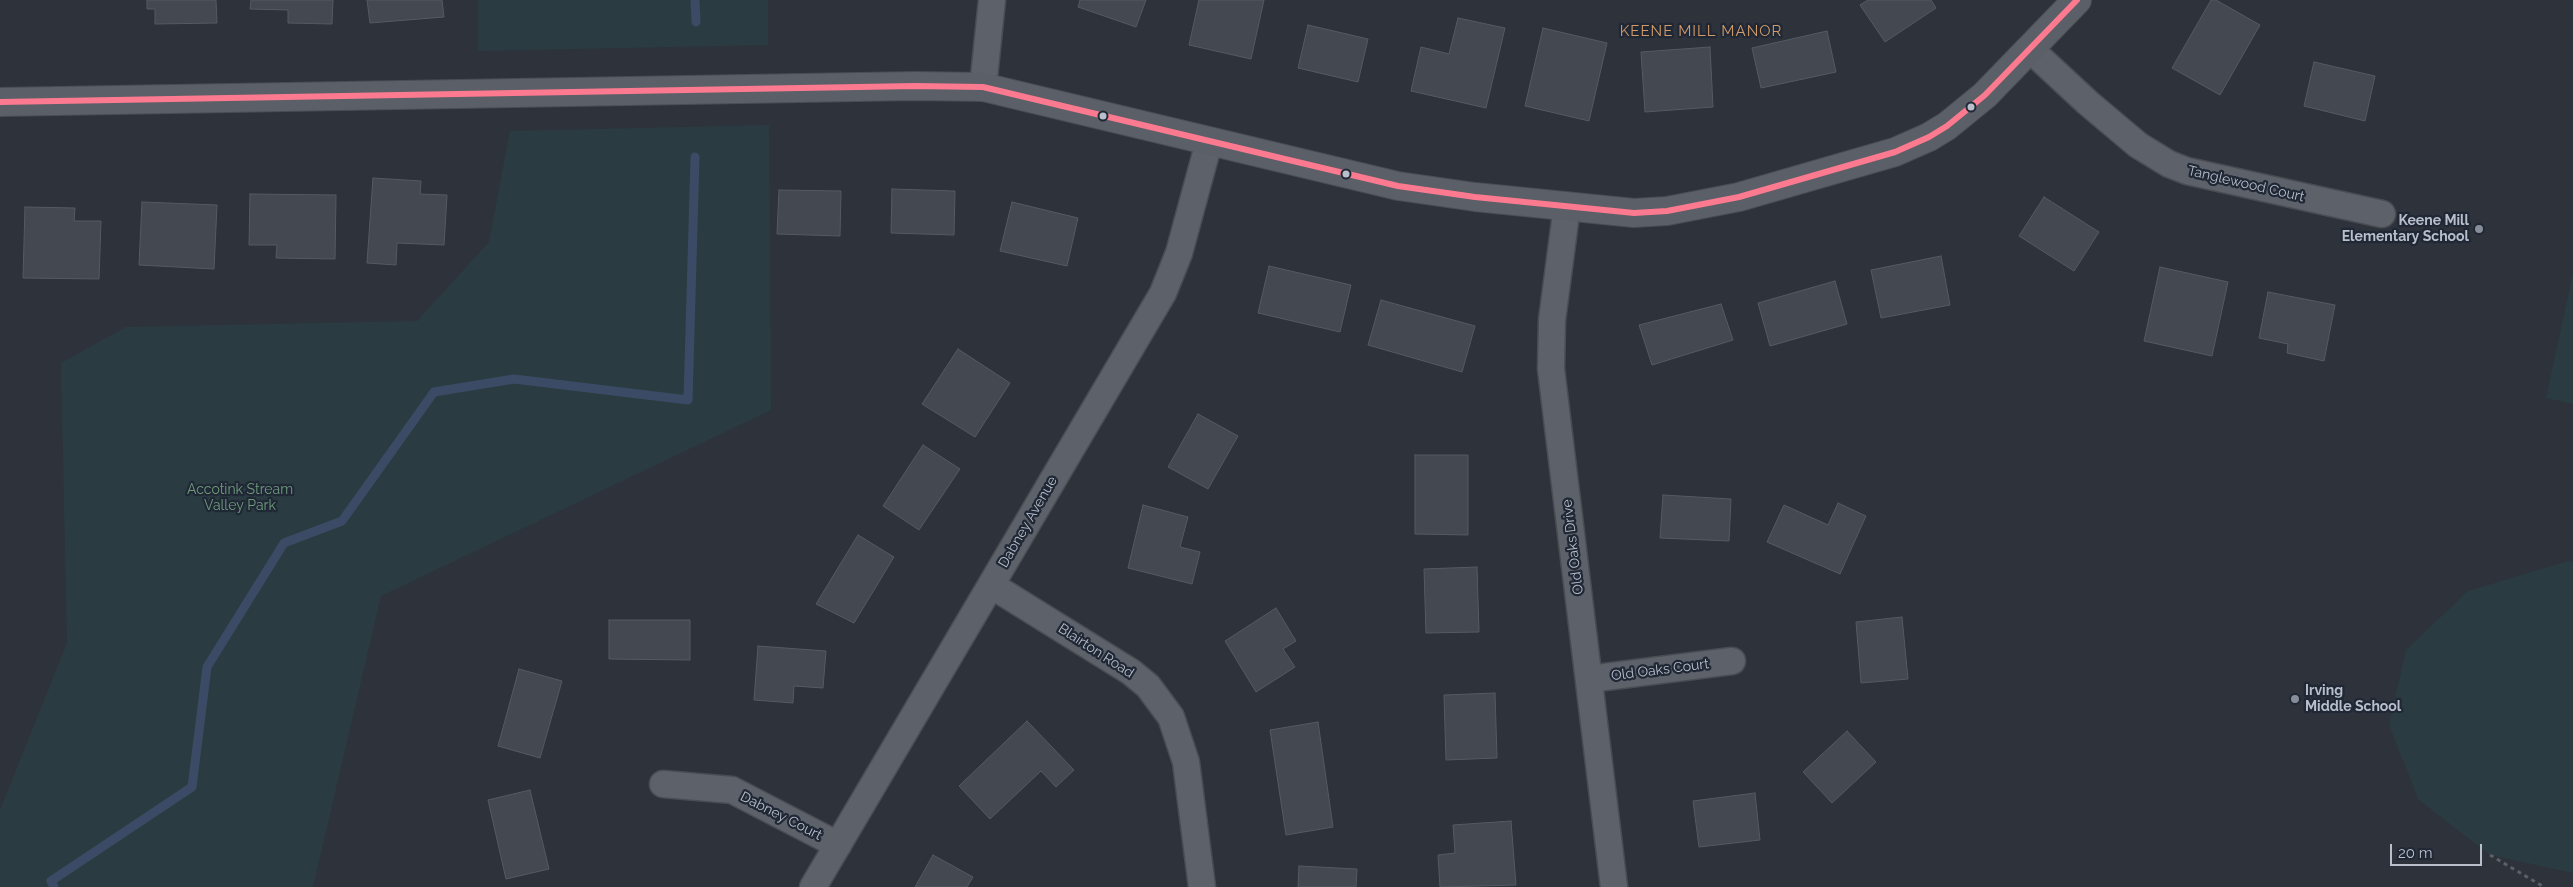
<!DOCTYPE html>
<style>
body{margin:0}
#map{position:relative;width:2573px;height:887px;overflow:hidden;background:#2d323b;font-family:Raleway,sans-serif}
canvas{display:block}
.scale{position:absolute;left:2390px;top:844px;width:92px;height:22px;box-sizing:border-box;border:2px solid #b8bfcb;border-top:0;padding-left:6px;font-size:15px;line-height:18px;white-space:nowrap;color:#b8bfcb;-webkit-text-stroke:4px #202836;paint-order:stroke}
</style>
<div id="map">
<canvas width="2573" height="887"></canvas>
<div class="scale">20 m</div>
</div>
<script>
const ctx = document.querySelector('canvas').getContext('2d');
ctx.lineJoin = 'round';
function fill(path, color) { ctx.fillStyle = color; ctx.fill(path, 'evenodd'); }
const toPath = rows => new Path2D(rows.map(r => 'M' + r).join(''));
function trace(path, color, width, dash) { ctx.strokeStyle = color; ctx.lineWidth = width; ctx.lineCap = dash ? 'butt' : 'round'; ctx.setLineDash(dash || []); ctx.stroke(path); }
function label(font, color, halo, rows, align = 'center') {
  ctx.font = font + ' Raleway,sans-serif'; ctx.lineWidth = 4.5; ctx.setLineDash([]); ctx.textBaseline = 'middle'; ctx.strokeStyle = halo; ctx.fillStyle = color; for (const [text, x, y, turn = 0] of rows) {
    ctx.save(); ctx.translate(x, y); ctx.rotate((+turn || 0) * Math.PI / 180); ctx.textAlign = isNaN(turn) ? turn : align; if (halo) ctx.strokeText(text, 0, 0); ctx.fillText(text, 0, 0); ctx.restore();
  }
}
fill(toPath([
 [478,0,768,0,768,45,478,51],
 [769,125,771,410,381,596,313,887,0,887,0,810,67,643,61,363,126,327,417,321,489,242,510,131],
 [2573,273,2573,404,2546,398],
 [2568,561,2573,562,2573,873,2490,855,2419,800,2389,725,2406,650,2468,591]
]), '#2a3c41');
trace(toPath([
 [695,0,696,22],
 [54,887,51,881,192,787,207,667,284,543,342,521,434,392,514,379,688,400,695,157]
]), '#3c4b65', 9);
const building = toPath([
 [147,0,216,0,217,23,155,24,155,9,147,9,147,0],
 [251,0,333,0,332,24,288,23,288,10,250,9,251,0],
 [367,0,442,0,444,17,370,23,367,0],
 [1080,0,1146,0,1136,27,1078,7,1080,0],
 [1199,0,1264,0,1251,59,1189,45,1199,0],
 [1868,0,1931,0,1936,8,1885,42,1860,5,1868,0],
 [2211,0,2216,0,2260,25,2220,95,2172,68,2211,0],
 [1458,18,1505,28,1486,108,1411,91,1421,47,1449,54,1458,18],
 [1308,25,1368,39,1358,82,1298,68,1308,25],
 [1543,28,1607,43,1589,121,1525,106,1543,28],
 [1827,31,1836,72,1761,88,1752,48,1827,31],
 [1710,47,1713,107,1645,112,1641,52,1710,47],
 [2314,62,2375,76,2365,121,2304,106,2314,62],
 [373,178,421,181,420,194,447,195,444,245,397,243,396,265,367,263,373,178],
 [892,189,955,191,954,235,891,233,892,189],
 [779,190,841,191,840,236,777,234,779,190],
 [250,194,336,195,335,259,276,258,277,245,249,245,250,194],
 [2044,197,2099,232,2074,271,2019,236,2044,197],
 [142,202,217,205,214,269,139,265,142,202],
 [1012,202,1078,218,1067,266,1000,251,1012,202],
 [25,207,75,208,74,221,101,221,99,279,23,278,25,207],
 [1941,256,1950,305,1881,318,1871,270,1941,256],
 [1269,266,1351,285,1340,332,1258,313,1269,266],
 [2160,267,2228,282,2212,356,2144,341,2160,267],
 [1835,281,1847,324,1770,346,1758,303,1835,281],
 [2268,292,2335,305,2324,361,2287,353,2288,344,2259,338,2268,292],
 [1381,300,1475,326,1462,372,1368,345,1381,300],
 [1721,304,1733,340,1652,365,1639,325,1721,304],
 [958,349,1010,383,975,437,922,404,958,349],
 [1198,414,1238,436,1208,489,1168,467,1198,414],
 [923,445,960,469,919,530,883,506,923,445],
 [1415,455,1468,455,1468,535,1415,534,1415,455],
 [1663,495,1731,499,1729,541,1660,538,1663,495],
 [1838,503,1866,516,1840,574,1767,542,1784,505,1828,525,1838,503],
 [1143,505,1188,517,1180,547,1200,552,1192,584,1128,568,1143,505],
 [858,535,894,557,854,623,816,604,858,535],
 [1477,567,1479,632,1426,633,1424,569,1477,567],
 [1276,608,1296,641,1283,649,1295,667,1256,692,1225,641,1276,608],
 [1902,617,1908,679,1861,683,1856,622,1902,617],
 [609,620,690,620,690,660,609,659,609,620],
 [758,646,826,651,823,688,794,686,793,703,754,700,758,646],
 [519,669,562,681,540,758,498,746,519,669],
 [1495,693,1497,758,1446,760,1444,695,1495,693],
 [1027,721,1074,770,1056,787,1041,771,990,819,959,786,1027,721],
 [1318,722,1333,827,1286,835,1270,730,1318,722],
 [1847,731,1876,762,1832,803,1803,772,1847,731],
 [530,790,549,869,506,879,488,800,530,790],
 [1755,793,1760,840,1699,847,1693,801,1755,793],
 [1511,821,1516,885,1440,887,1438,855,1455,853,1453,825,1511,821],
 [933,855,973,877,967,887,915,887,933,855],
 [1299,866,1357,869,1356,887,1298,887,1299,866]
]);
fill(building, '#444850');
trace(building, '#555a63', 1);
const street = toPath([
 [2031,50,2087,102,2138,145,2169,164,2187,171,2382,214],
 [983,87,992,0],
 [1567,206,1552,320,1551,369,1614,887],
 [991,585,1131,672,1148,686,1171,717,1186,762,1202,887],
 [1589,679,1732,661],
 [663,784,732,790,838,845],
 [813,887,1163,293,1179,253,1209,142]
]);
const secondary = toPath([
 [0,102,915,86,983,87,1398,186,1475,197,1634,213,1667,211,1739,197,1895,152,1929,137,1947,126,1985,95,2077,0]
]);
trace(street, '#494d53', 29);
trace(secondary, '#494d53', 30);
trace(toPath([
 [2490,855,2544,887]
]), '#5a6065', 3, [4, 4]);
trace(street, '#5d6169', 26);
trace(secondary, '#5b5f67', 28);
trace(toPath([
 [0,102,915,86,983,87,1398,186,1475,197,1634,213,1667,211,1739,197,1895,152,1929,137,1947,126,1985,95,2077,0]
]), '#fc7a8f', 6);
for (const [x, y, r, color] of [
 [1971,107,4.5,"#b8bfcb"],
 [1103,116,4.5,"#b8bfcb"],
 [1346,174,4.5,"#b8bfcb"],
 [2479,229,5,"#878e99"],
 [2295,699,5,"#878e99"]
]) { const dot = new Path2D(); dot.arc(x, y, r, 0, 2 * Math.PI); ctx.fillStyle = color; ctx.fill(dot); trace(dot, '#202836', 2); }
label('14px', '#b8bfcb', '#202836', [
 ["Tanglewood Court",2246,184,13],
 ["Dabney Avenue",1028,522,-60],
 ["Old Oaks Drive",1573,547,-97],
 ["Blairton Road",1096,651,33],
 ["Old Oaks Court",1660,670,-7],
 ["Dabney Court",781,816,27]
]);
label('bold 14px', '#b8bfcb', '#202836', [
 ["Keene Mill",2469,221],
 ["Elementary School",2469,237],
 ["Irving",2305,691,"left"],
 ["Middle School",2305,707,"left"]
], 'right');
label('14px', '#6f9b7b', '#202836', [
 ["Accotink Stream",240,490],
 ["Valley Park",240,506]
]);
ctx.letterSpacing = '1px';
label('15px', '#d39b6a', '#202836', [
 ["KEENE MILL MANOR",1701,31]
]);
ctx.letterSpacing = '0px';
</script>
